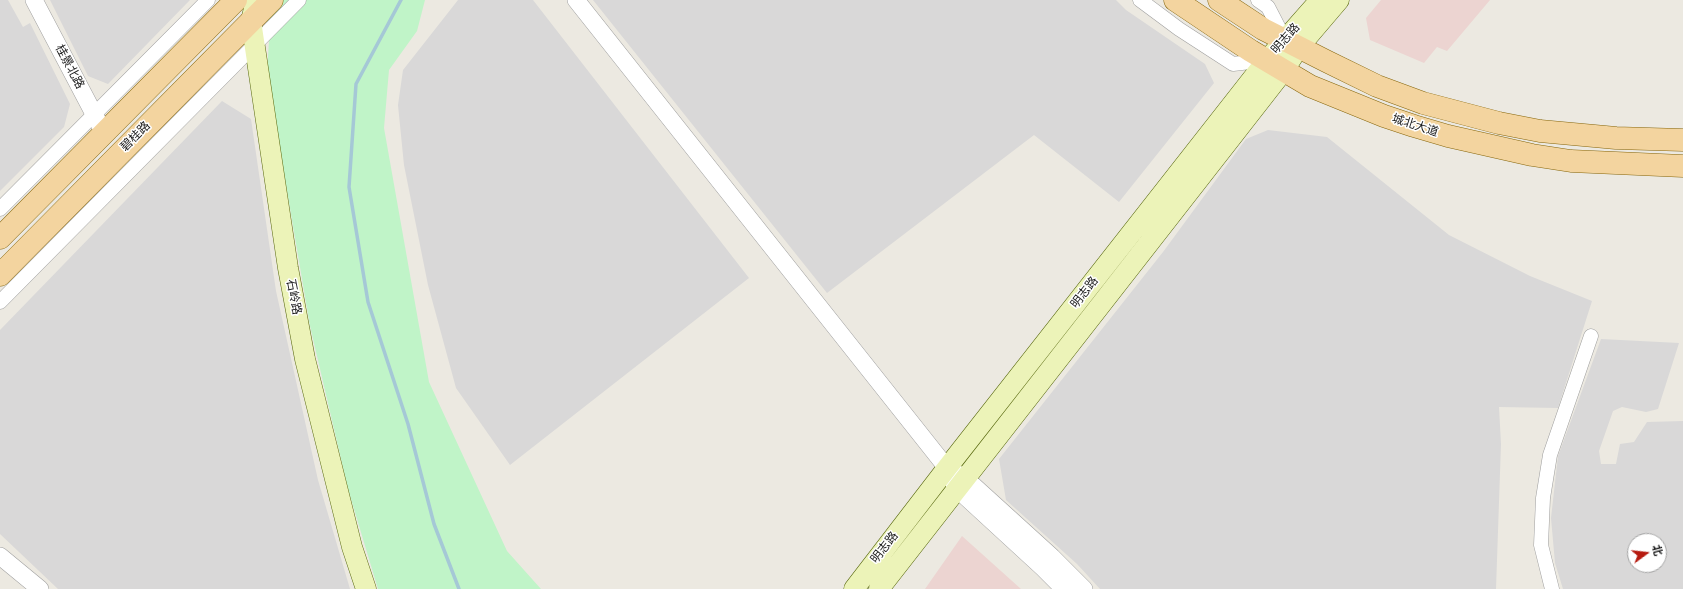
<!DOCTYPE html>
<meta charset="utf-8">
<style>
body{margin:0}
#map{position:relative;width:1683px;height:589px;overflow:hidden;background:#ece9e1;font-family:"Titillium Web","Noto Sans SC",sans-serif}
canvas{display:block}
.north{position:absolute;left:1627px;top:533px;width:40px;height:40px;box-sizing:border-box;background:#fff;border:1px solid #a4a4a4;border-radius:50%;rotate:75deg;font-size:11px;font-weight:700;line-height:16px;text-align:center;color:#1b1b1b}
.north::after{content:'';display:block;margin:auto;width:14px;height:18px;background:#b61b10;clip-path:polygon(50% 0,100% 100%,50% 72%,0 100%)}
</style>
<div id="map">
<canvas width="1683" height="589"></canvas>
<div class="north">北</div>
</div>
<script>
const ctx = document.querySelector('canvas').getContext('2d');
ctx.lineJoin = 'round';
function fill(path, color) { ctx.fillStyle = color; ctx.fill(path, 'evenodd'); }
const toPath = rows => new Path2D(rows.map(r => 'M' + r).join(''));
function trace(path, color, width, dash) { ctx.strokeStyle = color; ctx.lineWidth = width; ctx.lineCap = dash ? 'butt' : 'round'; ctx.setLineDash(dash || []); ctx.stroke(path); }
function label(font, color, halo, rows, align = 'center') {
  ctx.font = font + ' "Titillium Web","Noto Sans SC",sans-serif'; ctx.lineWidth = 3; ctx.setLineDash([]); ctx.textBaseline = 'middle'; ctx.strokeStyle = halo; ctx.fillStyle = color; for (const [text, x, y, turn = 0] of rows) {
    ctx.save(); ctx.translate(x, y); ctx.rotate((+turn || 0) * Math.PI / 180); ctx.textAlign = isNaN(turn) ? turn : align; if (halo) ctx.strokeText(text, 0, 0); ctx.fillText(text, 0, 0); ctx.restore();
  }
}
fill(toPath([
 [0,0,8,0,23,27,30,23,70,104,64,127,0,191],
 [50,0,190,0,108,84,88,76],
 [458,0,533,0,749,278,510,465,456,388,428,285,404,165,398,105,403,70],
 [593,0,1116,0,1126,10,1205,64,1214,83,1119,202,1034,135,827,293],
 [222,101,251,119,276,291,318,480,350,589,58,589,0,534,0,330],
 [1268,130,1327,137,1449,235,1530,276,1592,301,1558,408,1499,407,1501,444,1496,589,1100,589,1077,564,1006,500,999,459,1163,252,1246,139],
 [1601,339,1679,343,1658,409,1646,412,1622,407,1613,411,1599,451,1601,464,1616,464,1620,444,1634,442,1647,422,1683,421,1683,589,1563,589,1555,563,1551,518,1558,456],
 [1635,541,1659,541,1659,565,1635,565]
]), '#d9d8d8');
fill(toPath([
 [1381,0,1490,0,1447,51,1437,47,1424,63,1370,40,1366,18],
 [962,536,1021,589,925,589]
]), '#ecd4d1');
fill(toPath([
 [264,0,425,0,417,31,389,70,384,128,429,382,507,551,541,589,378,589,348,489,310,326,267,73,269,41]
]), '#c0f4c8');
trace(toPath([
 [401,0,356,84,349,187,368,302,408,424,434,524,459,589]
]), '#a5c8d6', 3.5);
const minor = toPath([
 [1140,0,1179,29,1233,64,1267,60],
 [1258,0,1268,7,1285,40],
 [0,209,208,0],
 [0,302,299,0],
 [1552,589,1541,545,1543,498,1550,455,1591,336]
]);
const tertiary = toPath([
 [34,0,104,133],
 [576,0,947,468,956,488,1043,568,1064,589],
 [954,472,965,478,1052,557,1084,589],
 [0,556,40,589]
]);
const secondary = toPath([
 [256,0,251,21,288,268,305,359,352,547,366,589],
 [854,589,947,468,1267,60,1320,0],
 [879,589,1284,70,1299,47,1339,0]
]);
const primary = toPath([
 [1175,0,1251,51,1310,86,1384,116,1414,126,1448,136,1532,155,1571,161,1683,166],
 [1219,0,1263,29,1326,61,1377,86,1423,103,1499,123,1540,131,1616,138,1683,140],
 [0,238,236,0],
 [0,275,272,0]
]);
trace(minor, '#9f9f9f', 15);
trace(tertiary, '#9f9f9f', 18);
trace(secondary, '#57670d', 21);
trace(primary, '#86660c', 23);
trace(minor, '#fff', 14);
trace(tertiary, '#fff', 17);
trace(secondary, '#ecf3b8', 20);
trace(primary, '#f3d49f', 22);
label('12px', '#1b1b1b', '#fff', [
 ["明志路",1286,39,-49],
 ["桂景北路",69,67,62],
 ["城北大道",1415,126,18],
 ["碧桂路",136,137,-45],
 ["明志路",1085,293,-52],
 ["石岭路",293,297,79],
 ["明志路",885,548,-52]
]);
</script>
